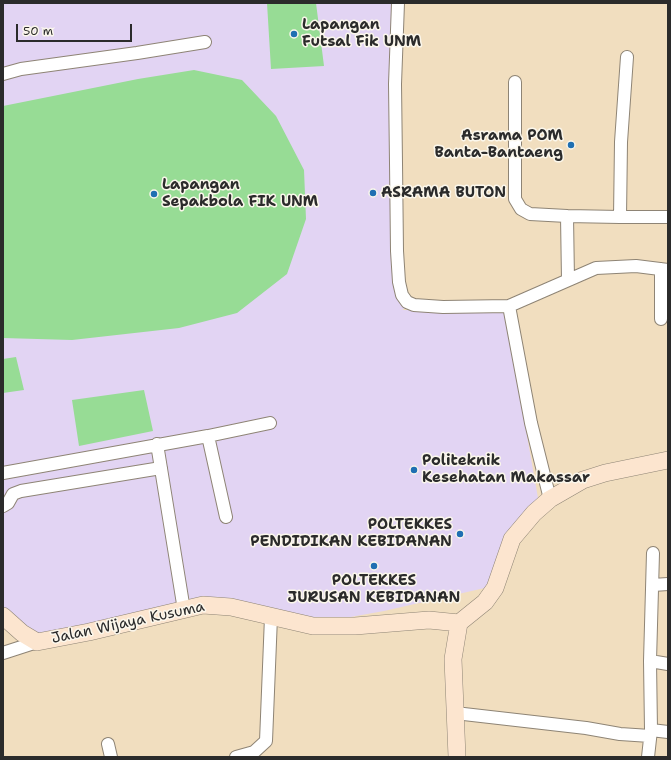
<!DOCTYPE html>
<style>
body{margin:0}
#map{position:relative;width:671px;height:760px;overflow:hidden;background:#f1debf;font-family:"Shantell Sans",sans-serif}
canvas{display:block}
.frame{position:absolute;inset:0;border:4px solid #2b2b2b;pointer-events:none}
.scale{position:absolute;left:16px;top:24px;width:116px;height:18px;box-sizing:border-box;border:2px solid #2b2b2b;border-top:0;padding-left:5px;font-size:12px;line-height:14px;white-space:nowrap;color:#2b2b2b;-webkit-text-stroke:3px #fbf7ec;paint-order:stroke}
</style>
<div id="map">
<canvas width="671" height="760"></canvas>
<div class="frame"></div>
<div class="scale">50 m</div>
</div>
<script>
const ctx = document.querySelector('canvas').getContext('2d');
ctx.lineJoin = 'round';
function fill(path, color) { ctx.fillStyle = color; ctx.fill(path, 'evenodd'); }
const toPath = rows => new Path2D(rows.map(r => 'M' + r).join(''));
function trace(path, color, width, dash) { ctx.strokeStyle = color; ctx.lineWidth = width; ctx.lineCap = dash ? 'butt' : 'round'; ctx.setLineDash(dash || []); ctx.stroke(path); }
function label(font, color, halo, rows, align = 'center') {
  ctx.font = font + ' "Shantell Sans",sans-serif'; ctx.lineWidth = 3; ctx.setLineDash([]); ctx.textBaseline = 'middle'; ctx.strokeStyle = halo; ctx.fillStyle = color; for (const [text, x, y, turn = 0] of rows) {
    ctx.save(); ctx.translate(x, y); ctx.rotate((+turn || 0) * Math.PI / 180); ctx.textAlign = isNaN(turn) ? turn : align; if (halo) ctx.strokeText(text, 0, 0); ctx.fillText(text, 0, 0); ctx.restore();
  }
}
fill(toPath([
 [3,3,394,3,395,262,411,305,402,310,505,311,538,498,489,587,384,611,317,623,230,605,37,641,3,614]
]), '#e2d4f3');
fill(toPath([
 [267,3,316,3,324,66,271,69],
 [194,70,242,80,276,116,304,170,306,219,287,274,237,313,179,328,72,340,3,338,3,106,138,79],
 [16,357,24,390,3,393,3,359],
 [144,390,153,431,79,446,72,400]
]), '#97dc95');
const street = toPath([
 [398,3,395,84,396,163,397,251,399,282,402,295,407,302,414,305,443,307,509,306,531,423,550,499],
 [3,74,21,69,137,53,205,42],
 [515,82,515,199,521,209,530,214,567,216,568,280],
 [567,216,620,217,621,142,627,57],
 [620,217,668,217],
 [661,269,661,319],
 [509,306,596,268,636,266,668,270],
 [208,436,226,517],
 [157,444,184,610],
 [3,473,208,436,270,423],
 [3,506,8,503,13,494,21,491,161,468],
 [653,585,668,584],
 [3,653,37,642],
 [650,661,668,664],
 [455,713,586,728,620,734,650,736],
 [651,730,668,732],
 [108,744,111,757],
 [236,757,254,752,266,741,271,617],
 [648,757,651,730,650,661,653,553]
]);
const secondary = toPath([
 [3,616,22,633,37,642,89,632,203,605,231,607,313,626,355,626,429,620,459,623],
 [459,623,485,602,495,588,512,539,534,513,550,499,583,480,605,473,668,460],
 [457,757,453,659,459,623]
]);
trace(street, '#8e8475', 14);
trace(secondary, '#8e8475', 18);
trace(street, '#fff', 12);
trace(secondary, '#fce5cf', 17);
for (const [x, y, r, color] of [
 [294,34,4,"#1f6fb2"],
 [571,145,4,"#1f6fb2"],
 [373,193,4,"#1f6fb2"],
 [154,194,4,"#1f6fb2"],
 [414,470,4,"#1f6fb2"],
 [460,534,4,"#1f6fb2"],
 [374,566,4,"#1f6fb2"]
]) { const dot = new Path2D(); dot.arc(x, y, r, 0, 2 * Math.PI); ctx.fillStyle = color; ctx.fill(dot); trace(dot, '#fbf7ec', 1.5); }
label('bold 15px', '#2b2b2b', '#fbf7ec', [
 ["Lapangan",302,25],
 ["Futsal Fik UNM",302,42],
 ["Asrama POM",563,136,"right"],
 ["Banta-Bantaeng",563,153,"right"],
 ["Lapangan",162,185],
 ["Sepakbola FIK UNM",162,202],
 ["ASRAMA BUTON",381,193],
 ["Politeknik",422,461],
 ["Kesehatan Makassar",422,478],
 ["POLTEKKES",452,525,"right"],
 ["PENDIDIKAN KEBIDANAN",452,542,"right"],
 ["POLTEKKES",374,581,"center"],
 ["JURUSAN KEBIDANAN",374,598,"center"]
], 'left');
label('15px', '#2b2b2b', '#fbf7ec', [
 ["Jalan Wijaya Kusuma",128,623,-12]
]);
</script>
